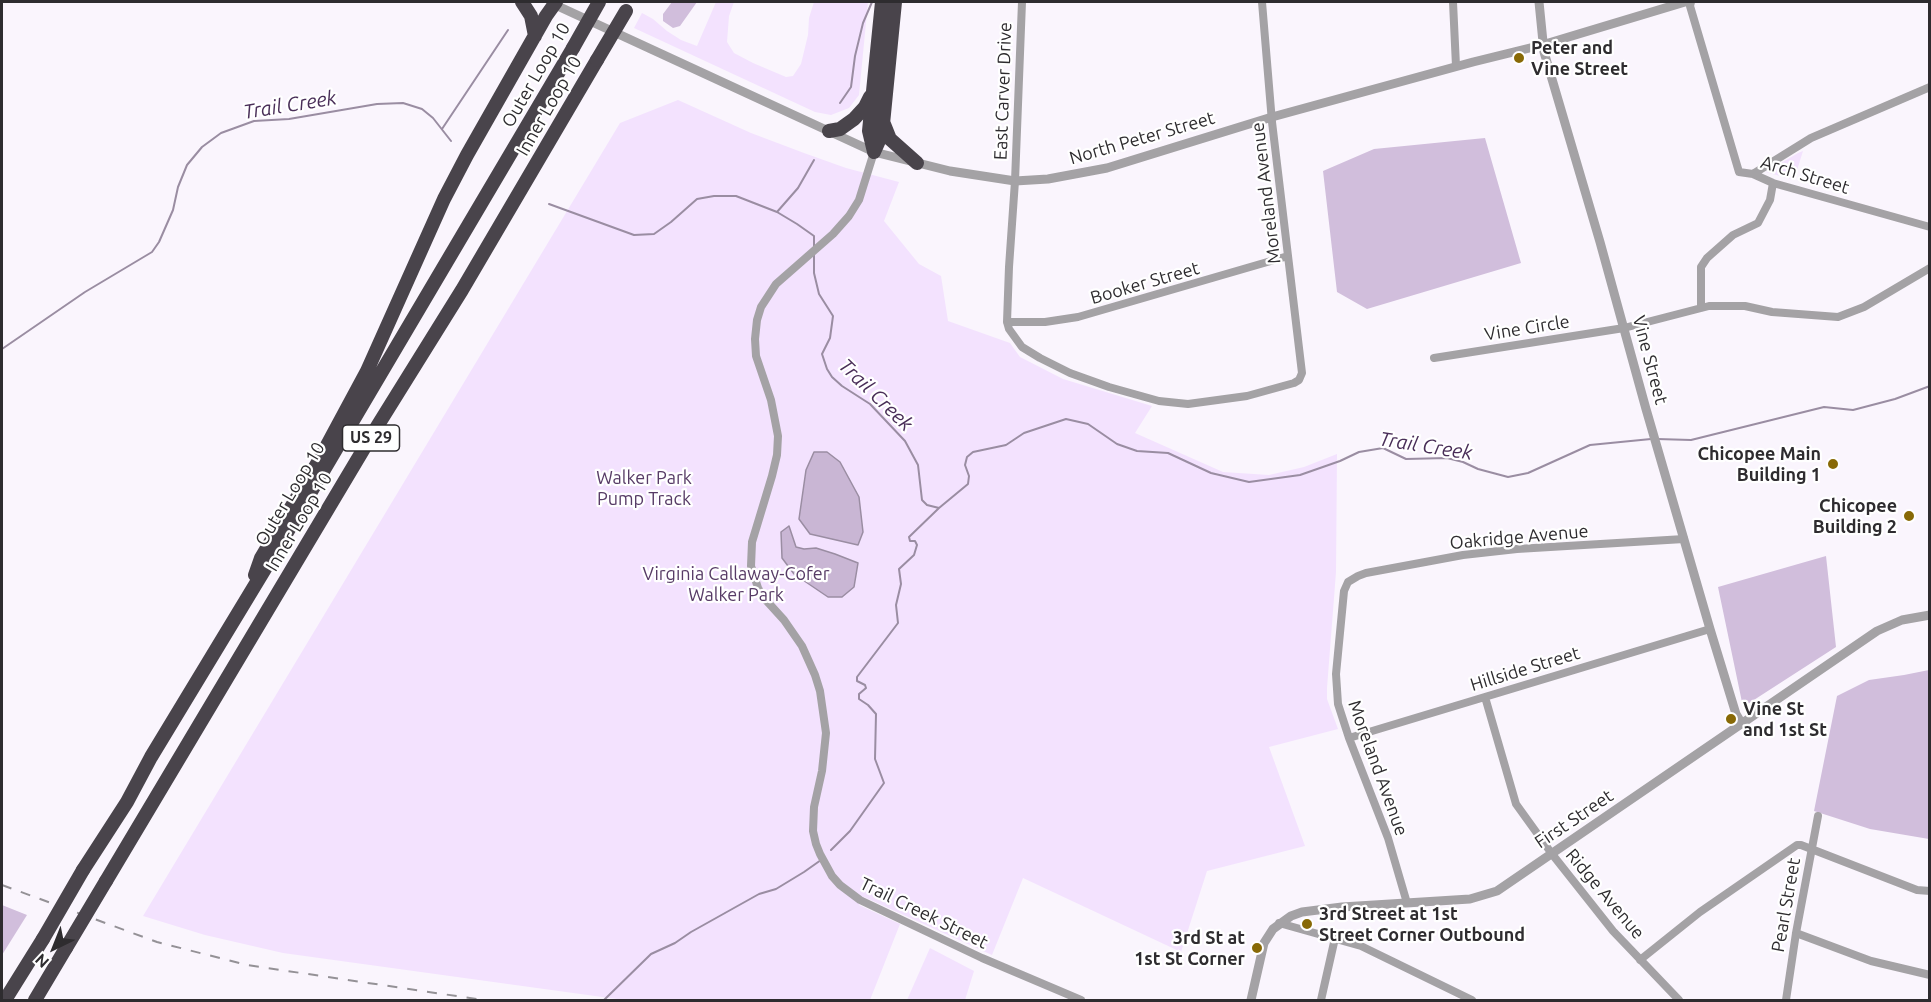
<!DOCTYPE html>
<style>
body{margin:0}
#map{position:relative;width:1931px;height:1002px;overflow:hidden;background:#faf5fd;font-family:Ubuntu,sans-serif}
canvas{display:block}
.frame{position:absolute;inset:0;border:3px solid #2e2c2f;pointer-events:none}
.north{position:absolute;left:24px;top:918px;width:60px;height:60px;-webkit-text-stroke:4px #fff;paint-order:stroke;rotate:223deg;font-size:16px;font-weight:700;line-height:24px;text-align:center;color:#2e2c2f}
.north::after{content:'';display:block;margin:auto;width:21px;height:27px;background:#2e2c2f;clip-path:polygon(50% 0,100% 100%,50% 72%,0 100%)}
</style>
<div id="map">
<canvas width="1931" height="1002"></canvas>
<div class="frame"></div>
<div class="north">N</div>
</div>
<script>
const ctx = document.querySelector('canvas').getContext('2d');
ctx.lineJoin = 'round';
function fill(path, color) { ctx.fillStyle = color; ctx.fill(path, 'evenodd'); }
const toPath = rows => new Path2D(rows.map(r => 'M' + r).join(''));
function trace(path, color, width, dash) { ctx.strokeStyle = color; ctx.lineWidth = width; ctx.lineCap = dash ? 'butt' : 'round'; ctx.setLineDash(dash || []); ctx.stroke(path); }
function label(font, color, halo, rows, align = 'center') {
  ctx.font = font + ' Ubuntu,sans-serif'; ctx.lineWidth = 4.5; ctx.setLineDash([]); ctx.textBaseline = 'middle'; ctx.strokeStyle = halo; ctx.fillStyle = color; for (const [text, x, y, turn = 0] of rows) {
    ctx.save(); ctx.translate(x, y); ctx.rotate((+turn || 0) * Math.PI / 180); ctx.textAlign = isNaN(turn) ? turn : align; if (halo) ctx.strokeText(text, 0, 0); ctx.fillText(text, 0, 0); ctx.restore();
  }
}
fill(toPath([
 [716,2,734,2,729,16,727,42,734,53,753,63,786,77,793,76,801,64,808,35,809,18,814,2,868,2,859,95,849,108,831,115,815,112,634,28,642,13,653,19,667,31,681,40,697,46],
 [678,100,751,133,804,153,846,168,899,182,884,221,919,264,941,276,948,321,1010,343,1020,357,1063,379,1152,406,1135,433,1223,472,1269,475,1304,467,1337,454,1336,572,1327,688,1327,699,1338,729,1269,747,1305,846,1207,871,1181,952,1023,878,992,955,864,897,859,905,900,924,870,1000,624,1000,283,953,205,935,143,916,620,123],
 [1803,151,1794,180,1766,172,1798,153],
 [930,948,974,971,965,1000,907,1000]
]), '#f3e2fe');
fill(toPath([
 [672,2,697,2,680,26,673,28,663,21,663,14],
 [1485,138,1521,263,1367,309,1337,292,1323,171,1374,149],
 [1826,556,1836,647,1743,707,1718,587],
 [1929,670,1929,839,1870,829,1814,811,1837,696,1869,680,1904,675],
 [2,905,27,915,2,955]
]), '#d1bedc');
const water = toPath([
 [814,452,827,452,840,462,859,497,863,532,858,545,810,534,799,519,806,470,814,452],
 [789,526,796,547,804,549,816,548,835,554,858,563,854,587,842,597,828,597,794,574,782,558,781,532,789,526]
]);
fill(water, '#c9b6d4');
trace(water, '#9a8da2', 1.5);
trace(toPath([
 [840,103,851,87,855,56,863,23,872,2],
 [442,129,508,30],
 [549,204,634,235,654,234,671,222,697,199,714,196,736,196,777,212,797,224,814,236,814,248],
 [777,212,798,188,814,160],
 [814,253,814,273,819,294,833,316,830,338,822,354,827,369,832,377,842,386,870,404,905,441,918,465,922,500,927,505,939,508],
 [2,349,85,292,152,252,159,242,173,210,178,187,187,165,202,147,221,133,254,121,289,119,377,104,403,103,422,109,433,118,451,141],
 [1657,439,1691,440,1824,407,1853,410,1895,399,1930,386],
 [831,850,850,831,884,783,875,759,876,714,868,705,859,699,859,694,866,688,865,685,857,681,857,677,898,623,896,605,901,584,899,569,914,555,917,545,915,541,910,541,909,537,939,508,968,484,969,476,965,465,967,457,973,452,1006,445,1024,433,1066,419,1088,424,1117,444,1137,451,1168,453,1211,473,1249,482,1300,475,1340,461,1359,452,1383,448,1406,459,1447,458,1463,462,1478,469,1508,477,1528,473,1590,445,1651,439],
 [604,1000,651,954,675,943,691,932,759,894,776,889,804,872,821,860]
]), '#9a8da2', 2);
trace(toPath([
 [1022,2,1015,181,1009,267,1007,322,1009,329,1022,347,1040,358,1070,373,1109,387,1159,401,1188,404,1247,396,1294,383,1299,380,1302,373,1272,122,1262,2],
 [1453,2,1456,66],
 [1691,2,1690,6,1739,172,1753,174,1773,183,1930,227],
 [874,152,859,200,849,216,833,234,776,284,761,307,757,320,755,339,756,356,771,400,778,436,777,455,772,476,752,542,751,566,758,588,764,598,784,620,802,646,815,675,820,691,826,733,822,771,814,807,813,831,816,844,820,854,832,876,840,885,860,900,982,958,1081,1000],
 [1753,174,1811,138,1930,87],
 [1701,308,1701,267,1707,258,1733,235,1758,223,1770,200,1773,183],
 [1007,322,1045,322,1078,317,1288,256],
 [1434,358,1624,328,1709,306,1745,306,1772,312,1838,317,1864,307,1930,268],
 [1485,697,1516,804,1552,854,1613,931,1679,1000],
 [1349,738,1710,629],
 [1407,903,1388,838,1349,738,1338,704,1336,674,1344,591,1348,582,1358,576,1366,573,1463,555,1517,549,1684,539],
 [1279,923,1361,946,1472,1000],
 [1796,933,1871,961,1930,975],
 [1640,960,1700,912,1797,845,1801,845,1917,890,1930,891],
 [1321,1000,1335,938],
 [1786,1000,1796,933,1818,816]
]), '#a4a2a5', 8);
trace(toPath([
 [1539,2,1544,52,1600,242,1646,409,1710,629,1736,714,1742,724],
 [551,3,874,152,950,171,1015,181,1048,179,1107,168,1272,117,1473,62,1542,45,1685,2],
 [1251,1000,1264,943,1273,929,1291,916,1302,912,1342,907,1470,899,1497,891,1877,631,1902,620,1930,615]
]), '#a4a2a5', 9);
trace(toPath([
 [522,2,531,16,535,36],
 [884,124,890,139,917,163],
 [829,131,840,129,854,119,865,107,870,97],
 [874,152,882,134,895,2],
 [874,152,869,131,882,2],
 [255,575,261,558,318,462,367,371,444,199,467,155,546,16,556,2],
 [83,870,127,802,151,757,283,539,573,48],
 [106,881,378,425,462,290,597,60],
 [5,1000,43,939],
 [35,1000,66,948]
]), '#49444b', 14);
trace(toPath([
 [2,885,157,942,247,965,483,1000]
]), '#949196', 2, [10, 10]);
trace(toPath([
 [573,48,599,2],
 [597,60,626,11],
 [43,939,83,870],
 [66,948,106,881]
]), '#49444b', 14);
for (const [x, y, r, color] of [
 [1519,58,6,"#886906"],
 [1833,464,6,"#886906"],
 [1909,516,6,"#886906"],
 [1731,719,6,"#886906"],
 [1307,924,6,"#886906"],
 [1257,948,6,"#886906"]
]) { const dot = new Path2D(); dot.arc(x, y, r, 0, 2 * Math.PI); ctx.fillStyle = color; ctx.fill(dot); trace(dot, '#fff', 2); }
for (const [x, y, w] of [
 [371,438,57]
]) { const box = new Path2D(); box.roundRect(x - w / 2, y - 13, w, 26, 4.5); ctx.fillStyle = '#fff'; ctx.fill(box); trace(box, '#2e2c2f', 1.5); }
label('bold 16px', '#2e2c2f', null, [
 ["US 29",371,438]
]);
label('bold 18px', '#2e2c2f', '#fff', [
 ["Peter and",1531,48],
 ["Vine Street",1531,69],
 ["Chicopee Main",1821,454,"right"],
 ["Building 1",1821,475,"right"],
 ["Chicopee",1897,506,"right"],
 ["Building 2",1897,527,"right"],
 ["Vine St",1743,709],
 ["and 1st St",1743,730],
 ["3rd Street at 1st",1319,914],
 ["Street Corner Outbound",1319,935],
 ["3rd St at",1245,938,"right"],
 ["1st St Corner",1245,959,"right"]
], 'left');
label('18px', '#2e2c2f', '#fff', [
 ["Outer Loop 10",536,75,-60],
 ["East Carver Drive",1003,91,-88],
 ["Inner Loop 10",549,106,-60],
 ["North Peter Street",1142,138,-16],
 ["Arch Street",1805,175,17],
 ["Moreland Avenue",1266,193,-97],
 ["Booker Street",1145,283,-16],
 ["Vine Circle",1527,328,-9],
 ["Vine Street",1650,360,75],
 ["Outer Loop 10",290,494,-59],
 ["Inner Loop 10",299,522,-59],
 ["Oakridge Avenue",1519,537,-5],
 ["Hillside Street",1525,669,-17],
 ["Moreland Avenue",1378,768,70],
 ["First Street",1574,819,-34],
 ["Ridge Avenue",1605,894,50],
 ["Pearl Street",1786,905,-80],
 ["Trail Creek Street",924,913,26]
]);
label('18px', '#573b66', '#fff', [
 ["Walker Park",644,478],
 ["Pump Track",644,499],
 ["Virginia Callaway-Cofer",736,574],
 ["Walker Park",736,595]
]);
label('italic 20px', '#492e58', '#fff', [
 ["Trail Creek",290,105,-9],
 ["Trail Creek",876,395,44],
 ["Trail Creek",1426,446,9]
]);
</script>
